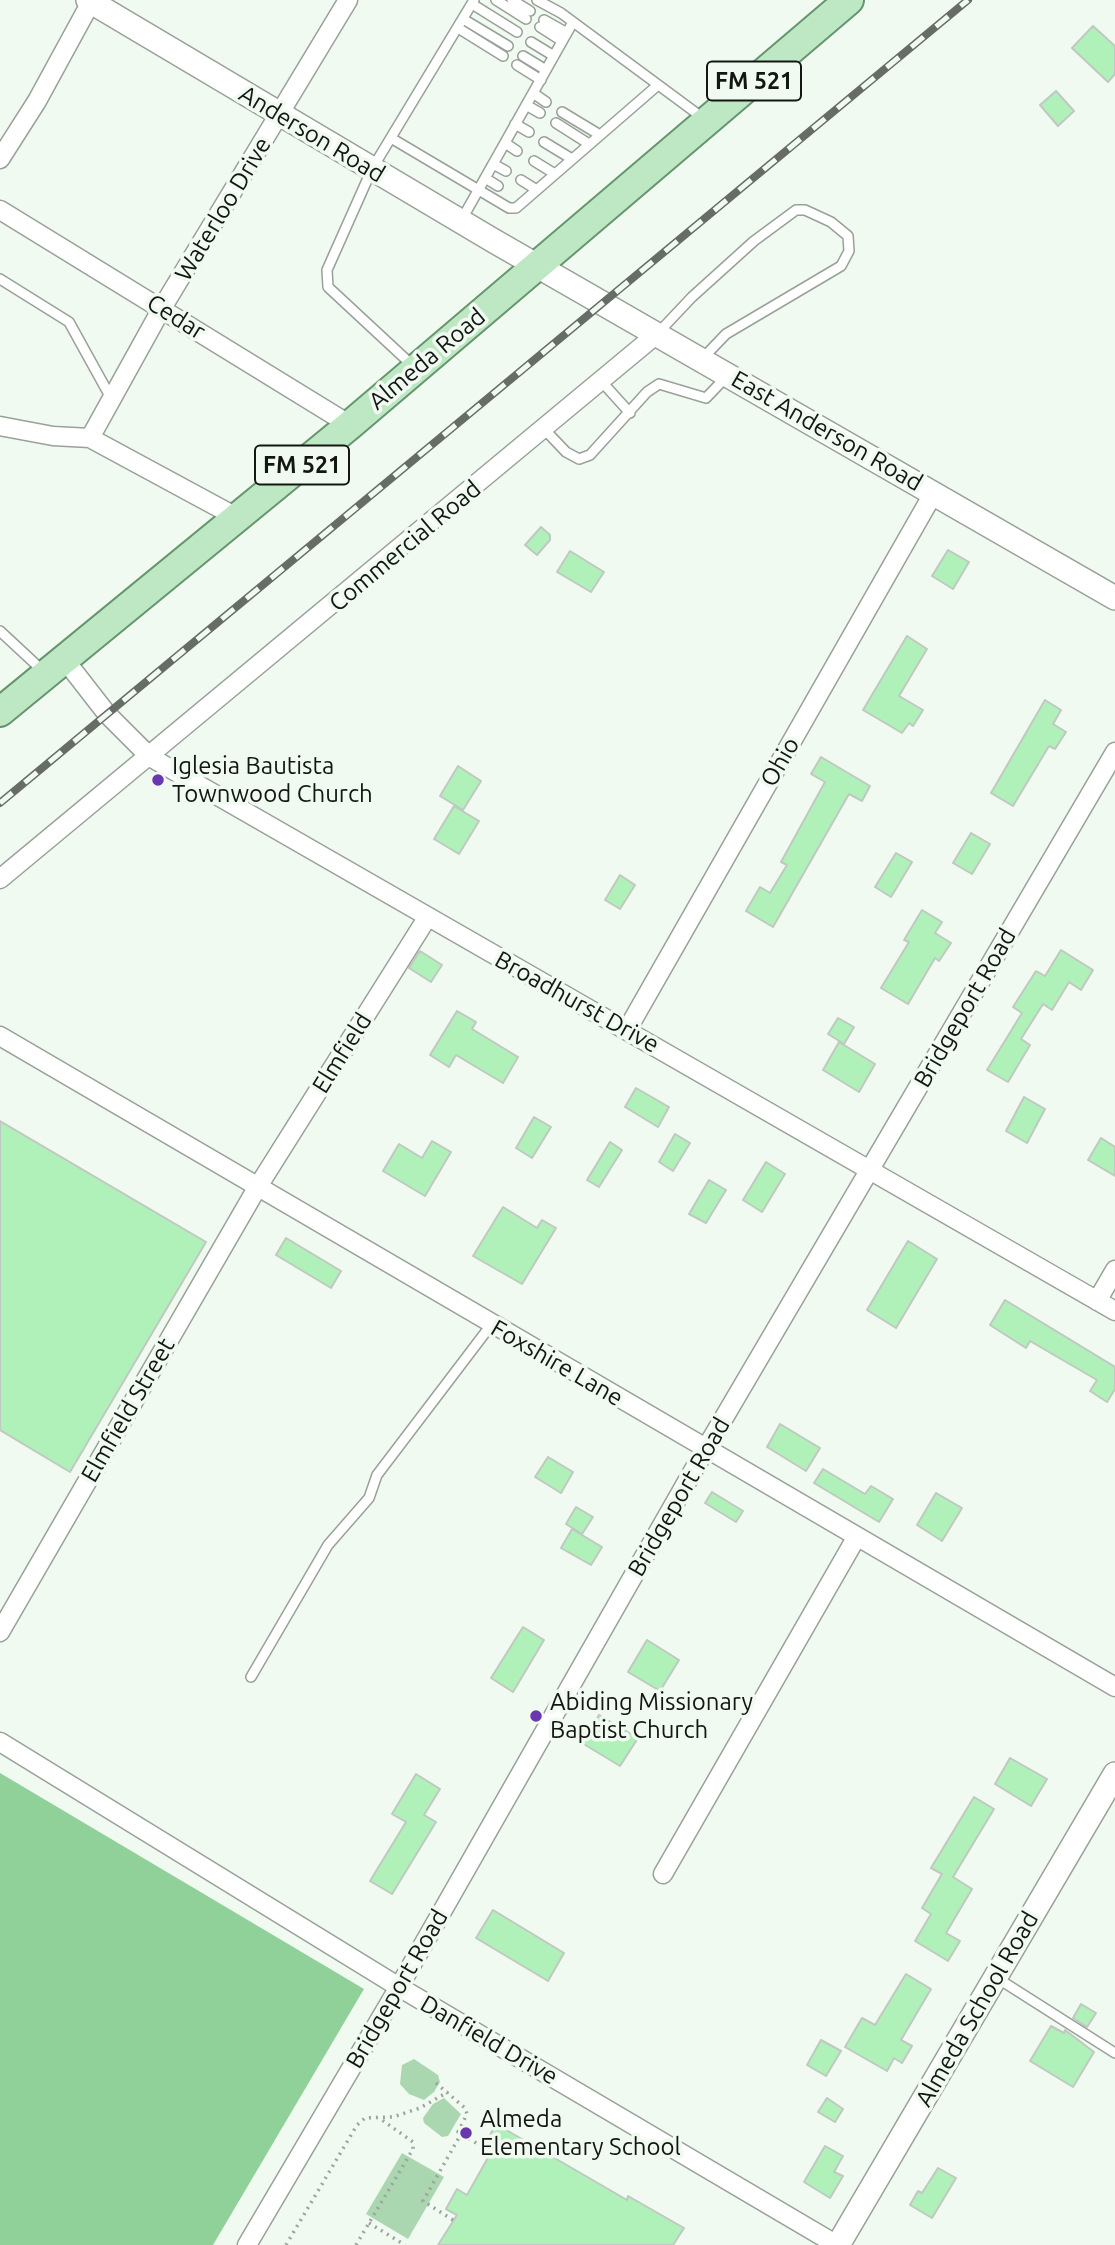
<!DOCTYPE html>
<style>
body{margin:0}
canvas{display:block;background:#f0faf1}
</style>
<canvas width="1115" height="2245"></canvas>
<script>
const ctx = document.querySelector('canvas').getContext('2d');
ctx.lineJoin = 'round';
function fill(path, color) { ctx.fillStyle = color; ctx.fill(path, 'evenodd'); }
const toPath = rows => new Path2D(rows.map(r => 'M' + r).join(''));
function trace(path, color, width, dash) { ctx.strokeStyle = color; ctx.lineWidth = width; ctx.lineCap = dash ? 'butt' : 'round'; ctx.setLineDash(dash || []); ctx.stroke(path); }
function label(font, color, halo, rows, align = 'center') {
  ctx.font = font + ' Ubuntu,sans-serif'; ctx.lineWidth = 7; ctx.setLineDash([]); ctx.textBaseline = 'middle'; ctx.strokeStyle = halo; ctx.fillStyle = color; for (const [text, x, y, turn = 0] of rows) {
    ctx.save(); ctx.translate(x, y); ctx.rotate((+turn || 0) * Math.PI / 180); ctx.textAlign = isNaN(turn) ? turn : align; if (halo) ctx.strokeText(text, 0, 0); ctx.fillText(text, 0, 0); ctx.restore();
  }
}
fill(toPath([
 [414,2059,438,2075,440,2082,434,2092,424,2100,409,2094,400,2084,402,2065],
 [444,2098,461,2114,448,2136,442,2137,424,2123,423,2118,433,2104],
 [402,2153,444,2177,408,2239,366,2214]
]), '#aad6b0');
fill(toPath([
 [0,1773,364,1989,213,2245,0,2245]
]), '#90d099');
const building = toPath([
 [1093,26,1115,46,1115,74,1108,82,1072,48,1093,26],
 [1056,91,1074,111,1058,126,1040,105,1056,91],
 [541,527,550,535,550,540,537,555,525,545,541,527],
 [948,550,969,562,953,589,932,576,948,550],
 [570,551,604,572,591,592,557,572,570,551],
 [907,636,927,649,899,696,923,710,913,726,909,723,902,733,863,710,907,636],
 [1045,700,1061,710,1053,724,1066,732,1055,749,1049,746,1013,806,991,793,1045,700],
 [821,757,870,786,862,801,849,794,773,927,746,911,760,887,770,893,787,865,781,862,825,782,811,774,821,757],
 [458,766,481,781,463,810,440,796,458,766],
 [454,806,479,821,459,854,434,839,454,806],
 [971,833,990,844,972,874,953,863,971,833],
 [896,853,912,862,891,897,875,887,896,853],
 [620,875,635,885,620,909,605,900,620,875],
 [922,910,942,922,935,933,951,943,939,961,935,958,908,1004,881,988,909,942,904,940,922,910],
 [1061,950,1093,970,1081,990,1069,982,1052,1010,1043,1004,1021,1039,1030,1045,1008,1082,987,1070,1022,1013,1013,1007,1036,971,1045,976,1061,950],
 [420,951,442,965,431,982,409,968,420,951],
 [457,1011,476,1022,472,1029,518,1057,503,1083,456,1055,449,1067,430,1055,457,1011],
 [838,1018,854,1027,844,1044,828,1034,838,1018],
 [839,1042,875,1064,859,1092,823,1070,839,1042],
 [636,1088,669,1107,658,1127,625,1107,636,1088],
 [1024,1097,1045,1109,1027,1143,1006,1131,1024,1097],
 [534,1117,551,1127,532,1158,516,1148,534,1117],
 [0,1121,206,1242,70,1472,0,1430,0,1121],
 [675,1134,690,1143,673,1171,659,1162,675,1134],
 [1101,1138,1115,1147,1115,1176,1088,1160,1101,1138],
 [432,1141,451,1152,425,1196,383,1171,399,1144,422,1158,432,1141],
 [610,1142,622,1150,599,1187,587,1180,610,1142],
 [766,1162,785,1174,762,1212,743,1200,766,1162],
 [709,1180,726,1190,706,1223,689,1214,709,1180],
 [503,1207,537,1228,542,1220,556,1228,522,1284,473,1256,503,1207],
 [286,1238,341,1271,331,1288,276,1255,286,1238],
 [908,1241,937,1259,896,1328,867,1310,908,1241],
 [1005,1300,1115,1367,1115,1389,1107,1402,1090,1391,1097,1380,1030,1341,1026,1348,990,1325,1005,1300],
 [780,1424,820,1448,806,1471,767,1447,780,1424],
 [548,1457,573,1472,561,1493,535,1477,548,1457],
 [823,1469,865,1494,871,1486,893,1499,879,1522,814,1483,823,1469],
 [712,1492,743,1511,736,1522,705,1503,712,1492],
 [936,1493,962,1508,942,1541,917,1525,936,1493],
 [576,1507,593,1517,582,1534,566,1524,576,1507],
 [572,1529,602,1547,591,1565,561,1548,572,1529],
 [523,1627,544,1640,513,1692,491,1678,523,1627],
 [647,1640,679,1660,660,1691,628,1672,647,1640],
 [599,1715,638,1738,620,1766,582,1743,599,1715],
 [1010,1758,1047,1779,1031,1806,995,1784,1010,1758],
 [416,1774,440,1789,424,1815,436,1822,392,1894,370,1881,406,1822,392,1814,416,1774],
 [974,1797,994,1809,953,1877,972,1889,946,1933,960,1941,948,1961,915,1941,931,1914,922,1908,942,1874,931,1868,974,1797],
 [493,1910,564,1953,548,1981,476,1938,493,1910],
 [906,1974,931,1989,901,2040,912,2046,902,2063,894,2058,887,2071,845,2047,862,2018,875,2025,906,1974],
 [1081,2004,1096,2013,1087,2027,1073,2018,1081,2004],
 [1051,2026,1064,2033,1065,2030,1094,2052,1073,2087,1030,2061,1051,2026],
 [821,2040,841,2051,826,2076,807,2065,821,2040],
 [827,2098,843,2109,835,2122,818,2112,827,2098],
 [496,2124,627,2200,628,2196,684,2228,673,2245,438,2245,457,2215,446,2209,457,2189,467,2195,494,2147,486,2142,496,2124],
 [825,2146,843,2156,834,2172,843,2176,830,2198,804,2182,825,2146],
 [938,2168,956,2178,932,2218,910,2205,918,2191,922,2193,938,2168]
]);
fill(building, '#b0f1b9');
trace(building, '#c0c9c1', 2);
const service = toPath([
 [496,0,526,19],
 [512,0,530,11],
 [537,0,561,13,703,118],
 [472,4,517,32],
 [463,19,508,46],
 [544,20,567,33],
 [540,27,562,41],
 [458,28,503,56],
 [531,42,554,56],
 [523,56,546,70],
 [517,65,541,80],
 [533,93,546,102],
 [526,105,540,113],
 [562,112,600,135],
 [556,123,589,144],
 [515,124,529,132],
 [391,138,509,208,516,208,658,85],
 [544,142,572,159],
 [505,143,517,151],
 [534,161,555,174],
 [493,164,506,171],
 [485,178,498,186],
 [521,180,537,190],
 [462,219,573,22],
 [0,279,69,322,111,398],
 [658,333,692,297,754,241,796,210,805,210,831,222,848,236,849,251,841,266,726,334,702,359],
 [412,365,328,287,327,270,372,169,474,0],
 [602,382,630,413],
 [545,430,566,452,579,459,590,455,647,392,659,384,706,398,728,375],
 [0,631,43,671],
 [251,1677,328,1545,369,1498,377,1475,491,1325],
 [997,1978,1115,2053]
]);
const minor = toPath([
 [0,159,37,101,91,2],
 [0,210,350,425],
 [0,426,53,436,90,438,238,518],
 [90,438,162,308,348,0],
 [65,660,107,714,150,757,1115,1311],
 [0,879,658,333],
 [627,1030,933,494],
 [0,1036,1115,1687],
 [1097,1301,1115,1270],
 [0,1632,257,1188,427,918],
 [0,1742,399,1987,837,2245],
 [663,1874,856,1538],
 [247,2245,399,1987,705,1450,1115,752]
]);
const tertiary = toPath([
 [88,0,494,241,1115,598],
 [838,2245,1115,1774]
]);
const primary = toPath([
 [0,712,350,425,849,0]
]);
trace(service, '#99a199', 12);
trace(minor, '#99a199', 21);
trace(tertiary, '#99a199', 26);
trace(primary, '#66956d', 32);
trace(toPath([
 [436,2083,465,2108,467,2114,458,2132,491,2152],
 [453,2220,423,2201,461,2134],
 [369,2223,405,2245],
 [286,2245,357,2125,365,2118,393,2117,420,2108,448,2092],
 [356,2245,413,2149,413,2142,382,2120]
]), '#9ca49d', 3.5, [2, 5]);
trace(service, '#fff', 9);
trace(minor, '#fff', 18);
trace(tertiary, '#fff', 23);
trace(primary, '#bee8c4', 28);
const rail = toPath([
 [0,803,968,0]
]);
trace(rail, '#676c67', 8);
trace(rail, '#f0faf1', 5, [16]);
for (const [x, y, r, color] of [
 [158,780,7,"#6937ae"],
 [536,1716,7,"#6937ae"],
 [466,2133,7,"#6937ae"]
]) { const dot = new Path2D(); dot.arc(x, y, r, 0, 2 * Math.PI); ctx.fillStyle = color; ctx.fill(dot); trace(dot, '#f0faf1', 2.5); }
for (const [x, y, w] of [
 [754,81,94],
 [302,465,94]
]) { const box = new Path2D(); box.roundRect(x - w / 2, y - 19.5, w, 39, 5); ctx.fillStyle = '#f0faf1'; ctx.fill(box); trace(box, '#131613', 2); }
label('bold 23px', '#131613', null, [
 ["FM 521",754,81],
 ["FM 521",302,465]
]);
label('24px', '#131613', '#f0faf1', [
 ["Anderson Road",312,134,31],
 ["Waterloo Drive",223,209,-59],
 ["Cedar",176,317,32],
 ["Almeda Road",427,359,-40],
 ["East Anderson Road",827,431,30],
 ["Commercial Road",405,546,-40],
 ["Ohio",780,762,-60],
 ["Broadhurst Drive",577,1002,29],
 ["Bridgeport Road",965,1008,-60],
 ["Elmfield",342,1053,-58],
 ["Foxshire Lane",557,1363,30],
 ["Elmfield Street",128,1410,-60],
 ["Bridgeport Road",679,1497,-60],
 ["Bridgeport Road",397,1989,-60],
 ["Almeda School Road",977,2009,-60],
 ["Danfield Drive",489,2040,30]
]);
label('24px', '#131613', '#f0faf1', [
 ["Iglesia Bautista",172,766],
 ["Townwood Church",172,794],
 ["Abiding Missionary",550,1702],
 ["Baptist Church",550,1730],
 ["Almeda",480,2119],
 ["Elementary School",480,2147]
], 'left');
</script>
